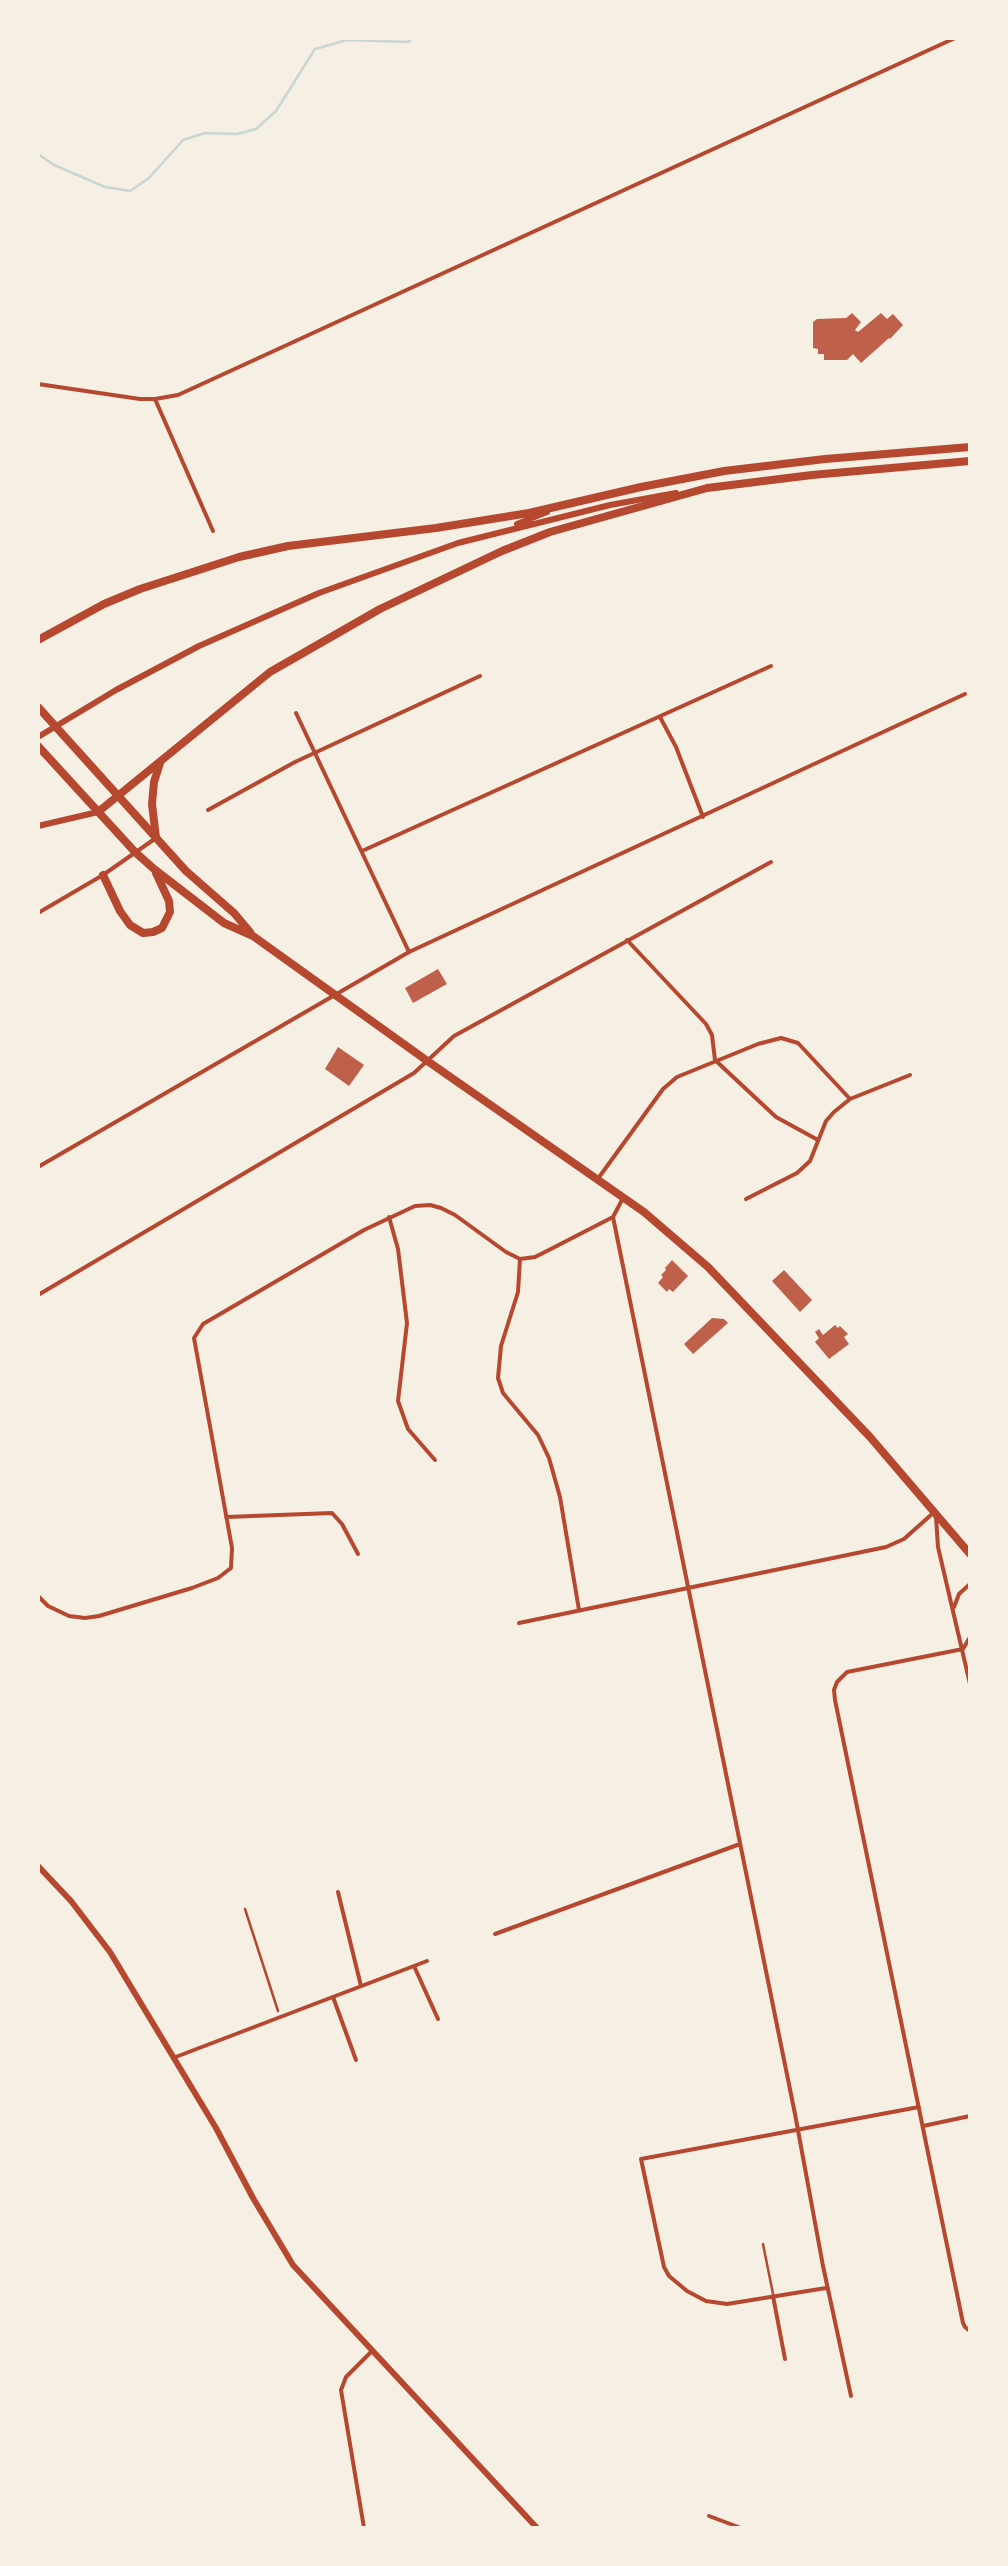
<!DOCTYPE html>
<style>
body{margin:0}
#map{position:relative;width:1008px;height:2566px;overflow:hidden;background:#f6efe4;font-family:Karla,sans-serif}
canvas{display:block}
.frame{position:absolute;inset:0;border:40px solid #f6efe4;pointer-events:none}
</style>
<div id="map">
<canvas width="1008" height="2566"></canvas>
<div class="frame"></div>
</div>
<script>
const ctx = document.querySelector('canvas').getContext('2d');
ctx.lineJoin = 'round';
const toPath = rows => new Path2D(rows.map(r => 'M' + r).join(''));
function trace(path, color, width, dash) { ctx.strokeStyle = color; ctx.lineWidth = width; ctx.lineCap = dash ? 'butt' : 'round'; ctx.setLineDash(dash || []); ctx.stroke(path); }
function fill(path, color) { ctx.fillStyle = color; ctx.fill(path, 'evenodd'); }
trace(toPath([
 [38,154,54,165,105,187,130,191,149,178,183,140,205,133,237,134,256,129,276,111,315,49,347,40,408,42,412,38]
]), '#c9d6d2', 2.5);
fill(toPath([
 [852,313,861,322,855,330,858,332,881,313,887,319,893,314,903,325,890,339,889,338,861,363,853,354,847,360,824,360,824,354,818,354,818,349,813,348,813,322,817,319,846,318],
 [438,969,447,984,413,1003,405,988],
 [338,1047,364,1065,349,1086,325,1069],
 [672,1260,688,1276,673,1292,669,1289,667,1292,658,1283,663,1277,661,1275,666,1270,665,1268],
 [784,1270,812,1300,800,1312,772,1281],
 [712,1318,724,1319,728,1323,693,1354,684,1344],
 [835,1325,838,1328,840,1326,848,1334,844,1337,849,1344,829,1359,815,1342,819,1338,815,1332,819,1329,823,1335]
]), '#bf614a');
trace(toPath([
 [245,1909,278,2011]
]), '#b5482f', 2.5);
trace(toPath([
 [763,2244,773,2294]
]), '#b5482f', 2.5);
trace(toPath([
 [38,384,140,399,155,399,178,395,955,38],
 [155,399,213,531],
 [296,713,409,952],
 [660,717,676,747,703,817],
 [208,810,295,762,480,676],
 [362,851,771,666],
 [38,913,103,875,156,838],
 [627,940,706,1024,712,1035,715,1060,776,1117,818,1140],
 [38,1167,409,952,965,694],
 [597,1180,663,1089,677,1077,758,1044,781,1038,798,1043,850,1099],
 [746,1199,797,1173,810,1161,826,1121,834,1112,850,1099,910,1075],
 [389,1217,398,1249,407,1323,398,1401,408,1429,435,1460],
 [613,1217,795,2114,823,2266,851,2396],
 [520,1259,518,1292,501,1346,498,1378,503,1393,538,1435,549,1458,560,1497,579,1610],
 [520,1259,535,1257,545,1252,613,1217,623,1198],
 [38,1295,414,1073,454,1036,771,862],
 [226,1517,332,1513,342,1524,358,1554],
 [936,1517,938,1547,970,1684],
 [38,1596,48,1606,69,1616,85,1618,99,1616,192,1588,218,1578,231,1568,232,1548,194,1338,203,1324,364,1230,415,1206,430,1205,441,1208,455,1215,506,1252,520,1259],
 [954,1607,959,1594,970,1584],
 [519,1623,886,1547,904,1539,932,1514],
 [963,1649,847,1672,837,1682,834,1690,835,1700,963,2323,965,2327,970,2331],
 [963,1649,970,1637],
 [338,1892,361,1986],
 [495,1934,740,1844],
 [414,1966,438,2019],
 [333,1997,356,2060],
 [173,2058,427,1961],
 [923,2126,970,2116],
 [826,2288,727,2304,706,2301,687,2291,669,2276,664,2267,641,2159,919,2107],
 [773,2296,785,2359],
 [709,2516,741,2528],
 [364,2528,341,2390,346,2377,373,2350]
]), '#b5482f', 4);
trace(toPath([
 [517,524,547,512],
 [38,737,116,690,199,646,319,593,458,543,610,505,676,493],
 [38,826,98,812],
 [38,1866,71,1901,110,1952,216,2128,253,2198,293,2265,537,2528]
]), '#b5482f', 6);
trace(toPath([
 [38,640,104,604,140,589,239,557,288,546,436,528,529,513,641,487,724,471,825,459,970,447],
 [98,812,270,672,380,609,502,551,550,532,707,488,812,475,970,461],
 [156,838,152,804,154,782,160,763]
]), '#b5482f', 8);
trace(toPath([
 [38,707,186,871,234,913,250,932],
 [38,746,135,852,154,869,224,923,253,936,426,1060,644,1212,708,1267,870,1437,970,1554],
 [103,875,120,911,130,925,143,933,153,932,162,928,170,912,169,901,156,873]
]), '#b5482f', 8);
</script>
